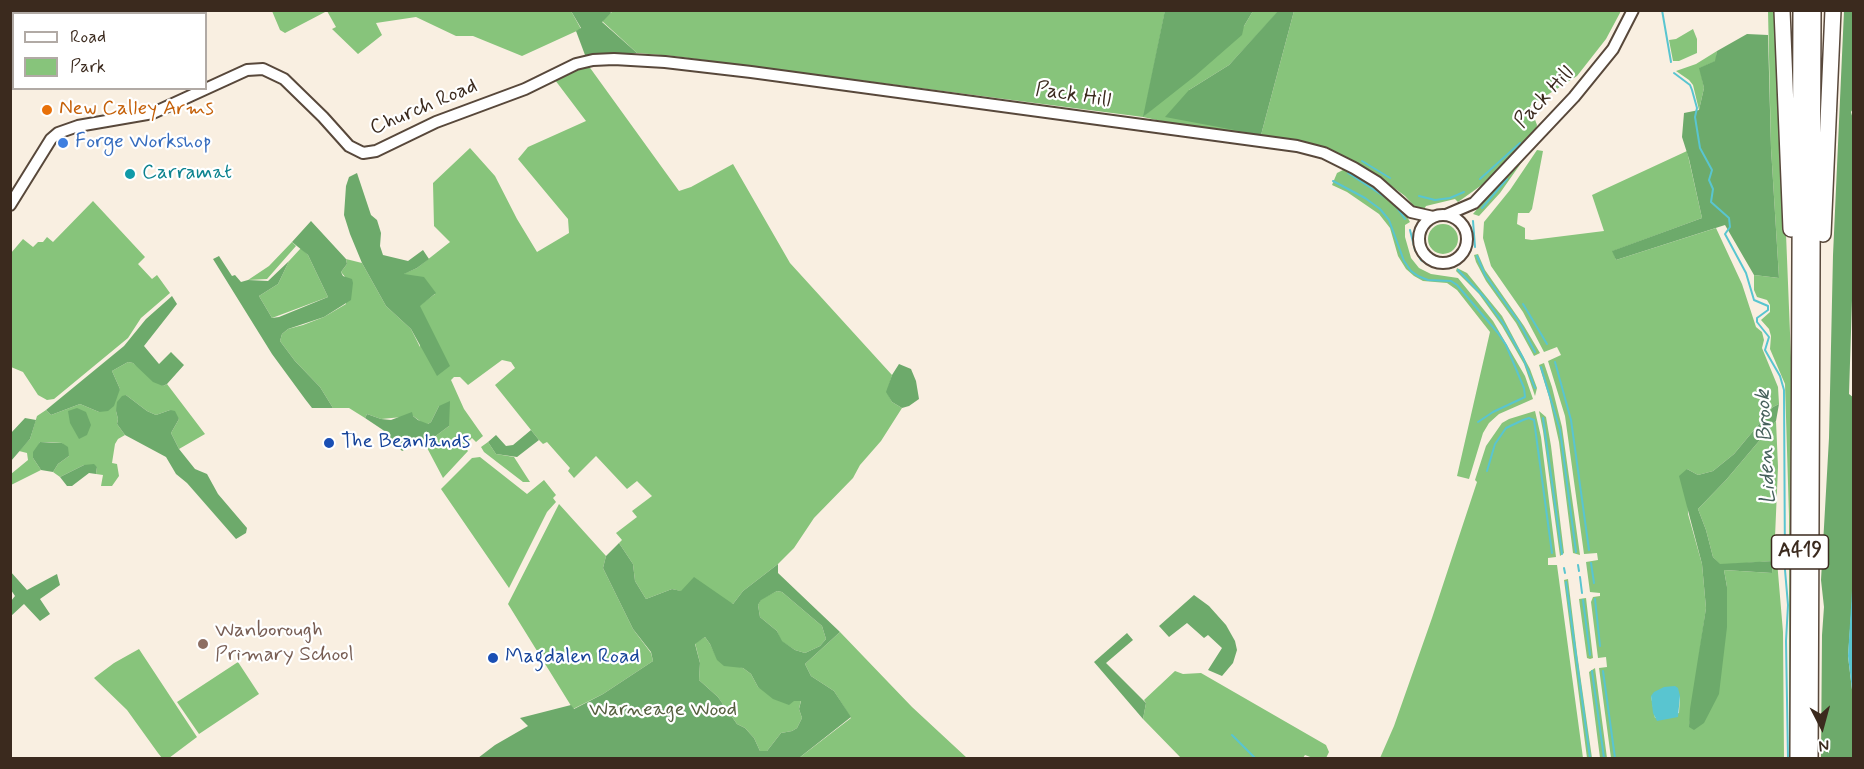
<!DOCTYPE html>
<style>
body{margin:0}
#map{position:relative;width:1864px;height:769px;overflow:hidden;background:#f9efe1;font-family:Mynerve,sans-serif}
canvas{display:block}
.frame{position:absolute;inset:0;border:12px solid #3b2a1e;pointer-events:none}
.legend{position:absolute;left:12px;top:12px;width:195px;height:78px;box-sizing:border-box;background:#fff;border:2px solid #b1aaa5;margin:0;padding:8px 10px;list-style:none;font-size:18px;color:#3b2a1e}
.legend li{display:flex;align-items:center;gap:12px;height:30px}
.legend b{width:30px;border:2px solid #b1aaa5}
.north{position:absolute;left:1792px;top:697px;width:60px;height:60px;-webkit-text-stroke:4px #fff;paint-order:stroke;rotate:174deg;font-size:16px;font-weight:700;line-height:24px;text-align:center;color:#3b2a1e}
.north::after{content:'';display:block;margin:auto;width:21px;height:27px;background:#3b2a1e;clip-path:polygon(50% 0,100% 100%,50% 72%,0 100%)}
</style>
<div id="map">
<canvas width="1864" height="769"></canvas>
<div class="frame"></div>
<ul class="legend">
<li><b style="height:8px;background:#fff"></b>Road</li>
<li><b style="height:16px;background:#87c47b"></b>Park</li>
</ul>
<div class="north">N</div>
</div>
<script>
const ctx = document.querySelector('canvas').getContext('2d');
ctx.lineJoin = 'round';
function fill(path, color) { ctx.fillStyle = color; ctx.fill(path, 'evenodd'); }
const toPath = rows => new Path2D(rows.map(r => 'M' + r).join(''));
function trace(path, color, width, dash) { ctx.strokeStyle = color; ctx.lineWidth = width; ctx.lineCap = dash ? 'butt' : 'round'; ctx.setLineDash(dash || []); ctx.stroke(path); }
function label(font, color, halo, rows, align = 'center') {
  ctx.font = font + ' Mynerve,sans-serif'; ctx.lineWidth = 4.5; ctx.setLineDash([]); ctx.textBaseline = 'middle'; ctx.strokeStyle = halo; ctx.fillStyle = color; for (const [text, x, y, turn = 0] of rows) {
    ctx.save(); ctx.translate(x, y); ctx.rotate((+turn || 0) * Math.PI / 180); ctx.textAlign = isNaN(turn) ? turn : align; if (halo) ctx.strokeText(text, 0, 0); ctx.fillText(text, 0, 0); ctx.restore();
  }
}
fill(toPath([
 [614,10,1165,11,1144,116,1244,26,1253,11,1279,11,1229,65,1189,90,1261,135,1294,11,1621,11,1606,39,1577,76,1530,106,1537,125,1535,133,1486,182,1458,202,1455,199,1426,206,1423,211,1415,207,1405,196,1370,170,1328,150,1304,142,1188,127,1143,117,673,56,637,53,602,21],
 [272,11,327,11,285,33,280,30],
 [327,11,571,11,581,29,522,56,473,36,456,36,416,17,376,23,382,35,358,54,332,29,336,27],
 [1768,11,1777,11,1793,407,1794,758,1789,758,1789,516,1785,384,1770,349,1771,336,1769,329,1761,320,1770,312,1770,305,1767,300,1757,297,1754,290,1754,275,1779,278,1771,148],
 [1693,29,1697,39,1697,53,1679,61,1673,61,1669,40,1676,39],
 [1717,51,1716,61,1700,68,1704,88,1699,110,1693,85,1689,80,1676,71,1696,64],
 [588,65,679,191,691,187,733,164,790,263,892,375,887,392,892,402,902,408,881,441,860,465,853,478,814,518,794,548,778,564,743,591,733,604,672,589,646,599,635,581,633,564,619,543,622,540,616,533,637,517,632,511,652,496,637,481,627,489,596,456,574,478,568,471,570,468,547,442,543,444,539,440,495,385,515,368,511,362,502,360,468,385,460,377,454,377,451,380,464,409,483,436,476,442,472,438,464,446,468,451,443,478,425,444,449,426,439,406,431,422,428,424,424,424,413,416,381,419,367,414,365,418,349,408,333,408,320,387,295,361,280,341,282,334,288,329,303,325,324,317,346,304,346,278,341,272,347,264,346,259,362,263,386,306,411,329,420,347,420,305,435,294,403,274,417,268,450,242,434,226,433,183,470,148,495,176,517,219,537,252,569,233,568,219,518,159,528,147,586,121,555,80,561,76],
 [1531,149,1500,193,1479,216,1473,214,1501,180],
 [1537,150,1543,151,1532,209,1529,213,1518,213,1517,224,1525,228,1525,239,1532,240,1604,231,1592,195,1687,151,1702,218,1613,251,1616,260,1716,228,1742,284,1756,327,1762,332,1764,340,1762,348,1778,387,1779,404,1773,407,1734,454,1713,471,1698,475,1687,469,1688,514,1702,564,1706,608,1689,727,1727,587,1724,570,1772,573,1773,561,1720,565,1713,557,1706,530,1698,509,1726,480,1776,421,1778,467,1775,537,1783,632,1784,758,1611,758,1599,668,1607,667,1606,657,1598,658,1591,602,1593,597,1600,596,1600,593,1590,592,1586,562,1598,560,1597,553,1584,554,1565,416,1548,361,1561,355,1557,347,1544,352,1523,312,1491,266,1483,238,1484,222,1510,190],
 [1651,696,1680,696,1679,713,1655,718],
 [1345,169,1374,185,1406,215,1410,222,1405,225,1405,237,1411,258,1419,268,1431,274,1458,278,1493,321,1525,376,1533,399,1499,414,1489,423,1483,433,1469,479,1457,476,1490,332,1457,290,1447,283,1423,281,1414,276,1406,269,1398,256,1390,228,1379,214,1347,192,1332,185,1337,173],
 [93,201,145,257,138,264,152,279,157,275,170,293,141,318,128,338,54,399,47,400,38,395,23,372,11,367,11,253,23,239,33,247,38,242,43,242,47,237,53,242],
 '1428 239a15 15 0 1 1 30 0a15 15 0 1 1-30 0Z',
 [292,242,296,246,267,279,248,280,269,266],
 [301,248,308,255,328,297,272,318,259,296,278,284,289,261],
 [1478,254,1485,270,1524,326,1540,353,1534,356,1516,323,1486,281,1476,262,1474,255],
 [1457,268,1467,273,1502,316,1530,369,1537,388,1535,396,1524,364,1502,326,1479,294,1456,271],
 [128,362,133,363,163,386,167,384,205,434,179,449,171,433,179,419,170,410,156,415,147,411,126,395,116,411,118,419,117,424,125,435,118,439,115,444,112,463,117,464,119,476,112,486,101,486,103,475,96,474,97,467,84,465,60,477,53,472,58,464,69,456,62,443,49,442,40,442,33,458,41,470,11,485,11,474,28,460,27,453,19,451,30,439,37,416,46,410,51,415,80,404,99,412,120,389,112,371],
 [1544,363,1552,387,1562,427,1580,555,1573,553,1559,442,1549,397,1539,365],
 [1535,411,1541,437,1556,557,1548,558,1548,565,1557,565,1583,758,1380,758,1394,726,1432,618,1477,482,1475,480,1486,446,1502,423,1509,419],
 [1539,411,1546,417,1551,446,1564,553,1560,556,1543,431],
 [488,442,496,454,514,457,530,482,523,482,484,452,481,447],
 [480,457,527,494,544,480,556,495,553,498,556,502,547,512,509,588,441,489,472,458],
 [559,504,606,556,603,568,633,629,651,653,653,661,603,694,573,709,508,604],
 [1568,579,1577,653,1592,758,1587,758,1584,735,1564,580],
 [777,591,782,592,822,626,826,639,820,646,805,653,795,650,781,641,777,631,760,617,758,605,761,599],
 [1586,598,1593,658,1590,659,1587,658,1579,599],
 [840,632,912,707,967,758,799,758,851,718,834,691,811,676,805,664],
 [705,637,710,644,718,660,743,668,751,674,758,687,794,701,801,700,799,709,802,718,797,728,792,731,781,733,767,751,760,751,754,738,745,728,737,724,718,697,699,680,700,663,695,643],
 [139,649,197,737,169,758,162,758,158,753,127,710,94,678,114,663],
 [238,662,259,694,199,734,177,702],
 [1595,668,1607,758,1600,758,1594,711,1589,672],
 [1175,671,1183,674,1201,673,1326,745,1329,752,1326,758,1313,758,1305,755,1303,758,1181,758,1143,719,1146,703,1144,700]
]), '#87c47b');
fill(toPath([
 [1165,10,1253,11,1244,26,1242,35,1195,76,1143,117],
 [1279,10,1294,11,1261,135,1165,117,1189,90,1229,65],
 [1853,10,1854,107,1851,112,1854,123,1854,238,1849,394,1854,398,1854,574,1848,656,1853,698,1854,755,1851,758,1821,758,1822,635,1824,607,1821,580,1829,438,1833,255,1844,11],
 [571,11,610,11,611,13,602,22,637,53,605,56,585,55,576,31,581,28],
 [1747,34,1768,35,1771,148,1779,278,1754,275,1725,225,1616,260,1612,251,1702,218,1689,159,1682,137,1684,113,1699,110,1704,88,1699,68,1715,61,1717,51],
 [357,173,371,215,377,220,381,233,380,246,383,255,408,261,423,250,429,259,417,268,404,274,424,277,436,293,420,306,450,366,437,376,411,329,386,306,362,263,350,234,344,215,346,186,349,177],
 [311,221,346,259,347,264,341,272,343,276,352,279,353,283,351,300,324,317,288,329,282,334,280,341,295,361,320,387,333,408,312,408,305,399,272,354,213,259,219,256,232,276,235,275,241,282,248,280,268,281,289,261,278,284,259,296,272,318,279,317,328,297,308,255,292,242],
 [172,296,177,304,144,346,159,364,171,352,184,365,167,384,163,386,153,382,133,363,128,362,112,371,120,389,114,406,108,411,99,412,80,404,51,415,46,410,124,346,146,319],
 [899,364,911,369,916,381,919,399,909,406,902,408,892,402,886,392,892,375],
 [126,395,147,411,156,415,170,410,175,411,179,419,171,433,179,449,195,469,207,474,218,494,247,528,246,533,236,539,187,483,176,474,166,457,125,435,117,424,118,419,116,411,117,402,122,396],
 [450,401,449,426,425,444,423,441,402,451,383,430,365,418,367,414,381,419,391,420,412,412,413,416,418,420,428,424,431,422,439,406],
 [1779,404,1776,421,1726,480,1698,509,1706,530,1713,557,1720,564,1773,561,1772,573,1724,570,1727,587,1727,627,1719,694,1704,723,1694,730,1689,727,1690,709,1706,608,1702,564,1679,476,1687,469,1698,475,1713,471,1734,454,1773,407],
 [77,408,86,412,91,425,87,435,79,439,70,423,68,411],
 [25,418,36,420,30,439,11,461,11,433],
 [531,430,539,440,517,457,496,454,488,442,496,435,506,446,513,445],
 [40,442,62,443,68,447,69,456,58,464,53,472,41,470,33,458,33,452],
 [94,464,97,467,96,474,89,473,72,486,67,486,60,477,84,465],
 [619,543,633,564,635,581,646,599,672,589,681,591,694,577,733,604,743,591,778,564,778,573,840,632,805,664,811,676,834,691,851,717,799,758,478,758,495,745,528,726,520,718,571,705,574,709,603,694,653,661,651,652,633,629,603,568,606,556],
 [777,591,782,592,822,626,826,639,820,646,805,653,795,650,782,641,777,631,760,617,758,605,761,600],
 [705,637,710,644,717,660,724,666,743,668,751,674,758,687,773,699,789,705,794,701,801,701,799,709,802,718,797,728,792,731,781,733,767,751,760,751,754,738,745,728,737,724,718,697,699,680,700,663,695,644],
 [10,571,27,590,57,574,60,585,40,599,50,614,40,621,24,604,11,616,11,601,15,596,11,590],
 [1194,595,1209,606,1226,625,1235,641,1237,650,1233,663,1222,676,1208,670,1222,648,1208,635,1204,638,1187,623,1169,637,1159,626],
 [1127,633,1133,640,1106,663,1146,703,1143,719,1094,662]
]), '#6daa6b');
fill(toPath([
 [1853,574,1854,698,1853,698,1848,656],
 [1675,686,1678,688,1680,696,1678,717,1657,721,1653,713,1651,696,1654,692,1664,687]
]), '#59c5d0');
trace(toPath([
 [1662,10,1671,62],
 [1674,73,1690,85,1692,90,1697,108,1695,117,1700,148,1712,170,1709,180,1713,189,1711,202,1729,218,1730,227,1725,234,1746,273,1754,300,1768,306,1768,310,1757,318,1757,322,1769,337,1765,350,1780,376,1784,390,1785,570,1788,605,1786,641,1788,758],
 [1362,161,1390,178],
 [1348,173,1388,199],
 [1480,179,1520,143],
 [1333,181,1365,198,1380,209,1389,220,1404,261,1411,271,1418,276,1428,280,1451,281,1457,285,1498,333,1506,345,1524,388,1525,397,1493,412,1478,422],
 [1419,196,1435,200,1450,198,1464,192],
 [1395,205,1405,219],
 [1482,208,1507,179],
 [1473,221,1475,247],
 [1410,230,1415,250,1421,260,1434,267,1451,268],
 [1477,256,1485,275,1519,322,1535,352],
 [1458,270,1484,297,1503,323,1523,358,1535,388],
 [1523,304,1547,344],
 [1555,362,1571,420,1589,550],
 [1541,367,1560,430,1576,552],
 [1543,418,1562,554],
 [1487,471,1495,444,1506,428,1523,420,1529,418,1534,420,1552,553],
 [1591,563,1594,583],
 [1578,565,1579,571],
 [1564,568,1565,573],
 [1580,577,1582,593],
 [1566,582,1590,758],
 [1595,599,1600,646],
 [1583,600,1590,655],
 [1592,671,1604,758],
 [1603,671,1615,758],
 [1232,735,1255,758]
]), '#59c5d0', 2);
const minor = toPath([
 [10,205,51,139,58,133,78,126,153,113,247,70,263,69,284,79,323,117,349,146,363,153,376,151,436,122,525,89,576,64,593,60,614,59,665,62,751,72,1297,146,1324,153,1354,168,1377,182,1411,212,1433,217],
 [1446,215,1474,203,1574,97,1613,49,1633,10],
 '1419 239a24 24 0 1 1 48 0a24 24 0 1 1-48 0Z'
]);
const highway = toPath([
 [1782,10,1791,229],
 [1823,234,1833,10],
 [1798,758,1801,10],
 [1810,758,1813,10]
]);
trace(minor, '#58483b', 14);
trace(highway, '#58483b', 18);
trace(minor, '#fff', 10);
trace(highway, '#fff', 15);
for (const [x, y, r, color] of [
 [47,110,6,"#e8710a"],
 [63,143,6,"#3f7fe0"],
 [130,174,6,"#0f9aa8"],
 [329,443,6,"#1a4fb4"],
 [203,644,6,"#8d6e63"],
 [493,658,6,"#1a4fb4"]
]) { const dot = new Path2D(); dot.arc(x, y, r, 0, 2 * Math.PI); ctx.fillStyle = color; ctx.fill(dot); trace(dot, '#fff', 2); }
for (const [x, y, w] of [
 [1800,552,57]
]) { const box = new Path2D(); box.roundRect(x - w / 2, y - 17, w, 34, 4.5); ctx.fillStyle = '#fff'; ctx.fill(box); trace(box, '#3b2a1e', 1.5); }
label('bold 20px', '#3b2a1e', null, [
 ["A419",1800,552]
]);
label('21px', '#3b2a1e', '#fff', [
 ["Pack Hill",1073,96,9],
 ["Pack Hill",1545,98,-47],
 ["Church Road",424,108,-23]
]);
label('21px', '#c56008', '#fff', [
 ["New Calley Arms",59,110]
], 'left');
label('21px', '#366cbe', '#fff', [
 ["Forge Workshop",75,143]
], 'left');
label('21px', '#0d838f', '#fff', [
 ["Carramat",142,174]
], 'left');
label('21px', '#164399', '#fff', [
 ["The Beanlands",341,443],
 ["Magdalen Road",505,658]
], 'left');
label('21px', '#785e54', '#fff', [
 ["Wanborough",215,632],
 ["Primary School",215,656]
], 'left');
label('21px', '#56603f', '#fff', [
 ["Warneage Wood",663,711]
]);
label('italic 22px', '#46605c', '#fff', [
 ["Liden Brook",1767,447,-93]
]);
</script>
